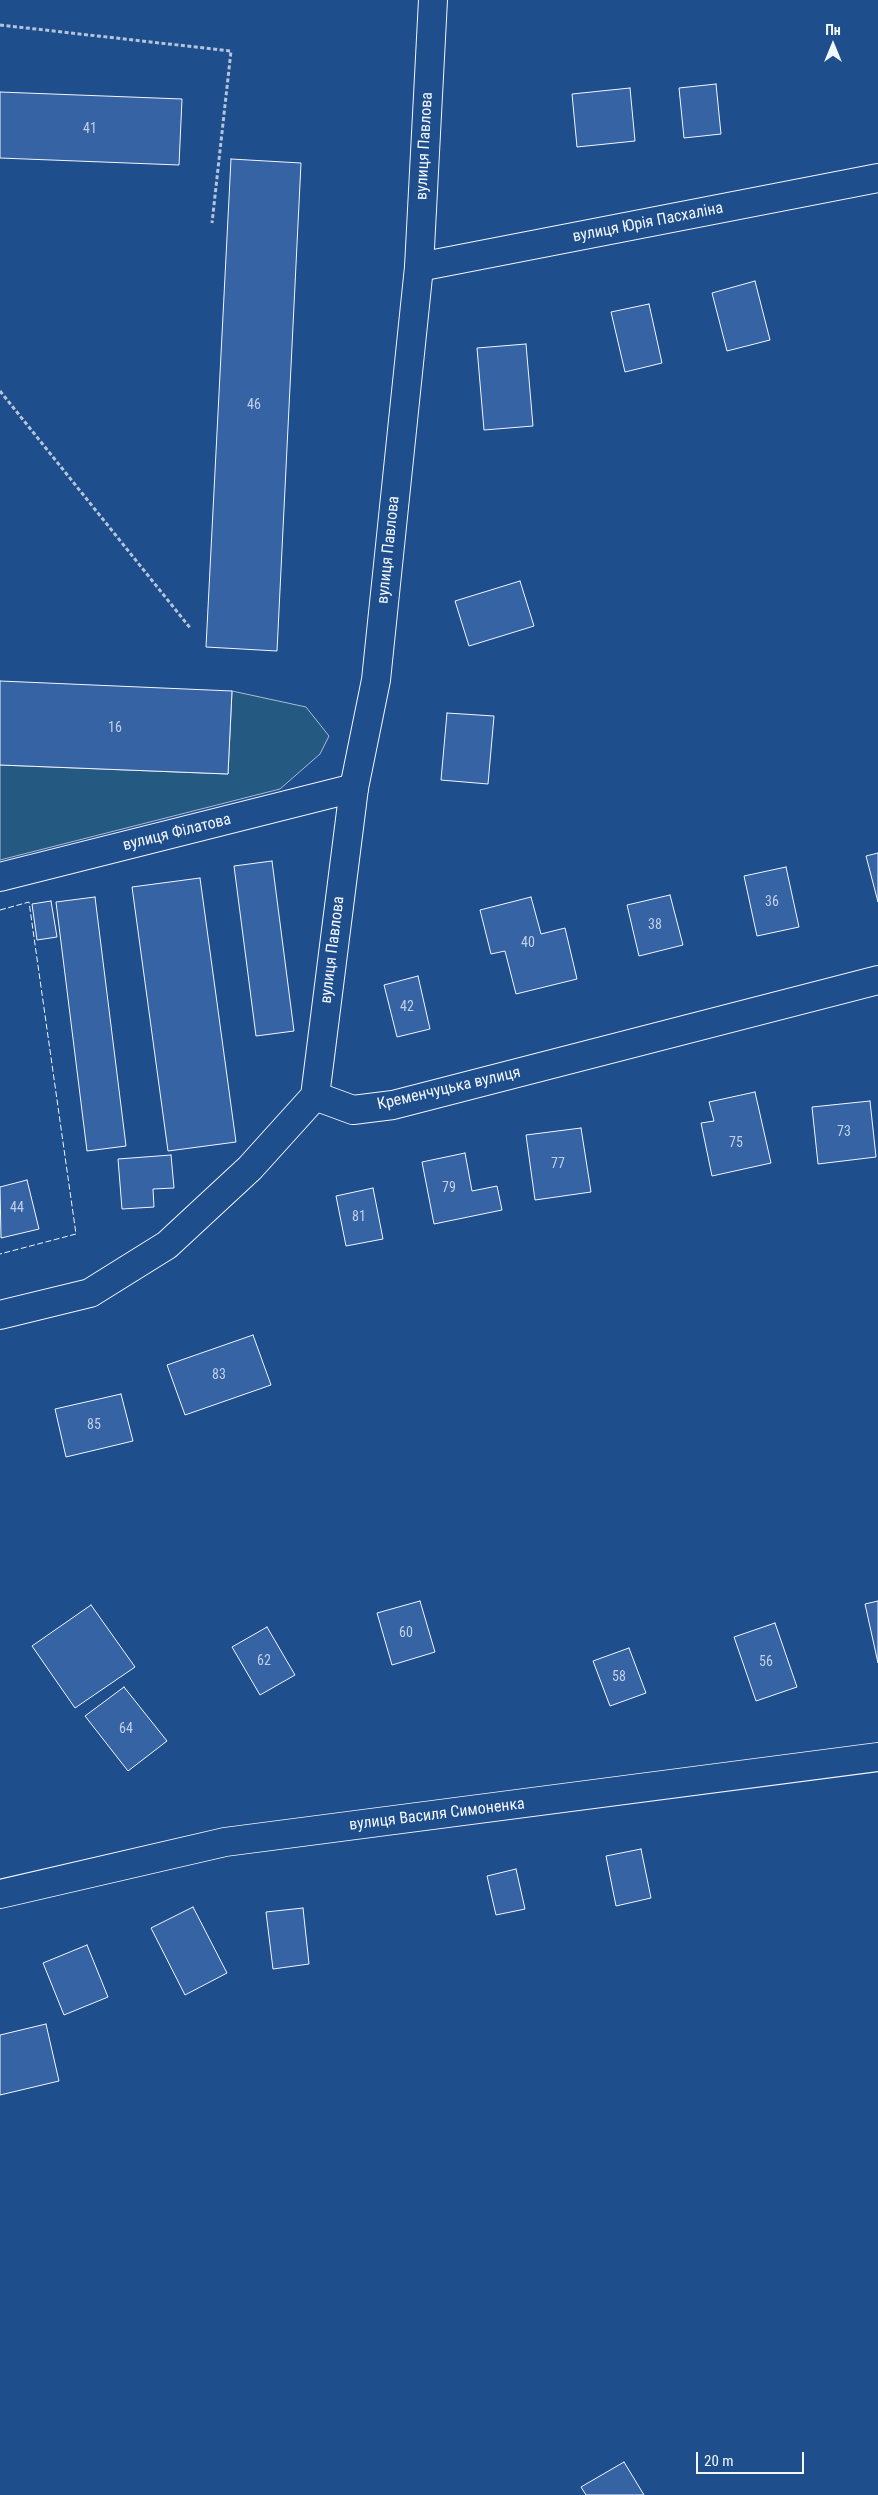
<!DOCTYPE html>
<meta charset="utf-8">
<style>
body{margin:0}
#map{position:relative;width:878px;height:2495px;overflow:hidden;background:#1f4e8c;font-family:"Roboto Condensed",sans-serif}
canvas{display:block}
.north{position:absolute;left:808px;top:20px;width:50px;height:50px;-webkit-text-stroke:4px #1f4e8c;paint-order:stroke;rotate:0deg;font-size:14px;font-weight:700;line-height:20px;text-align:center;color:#f2f6ff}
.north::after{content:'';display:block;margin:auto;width:18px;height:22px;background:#f2f6ff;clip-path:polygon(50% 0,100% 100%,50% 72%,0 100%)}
.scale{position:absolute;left:696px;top:2452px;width:108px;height:22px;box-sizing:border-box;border:2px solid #f2f6ff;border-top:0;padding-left:6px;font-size:15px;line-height:18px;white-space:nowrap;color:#f2f6ff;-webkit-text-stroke:4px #1f4e8c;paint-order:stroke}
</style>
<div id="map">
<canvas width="878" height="2495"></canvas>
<div class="north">Пн</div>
<div class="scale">20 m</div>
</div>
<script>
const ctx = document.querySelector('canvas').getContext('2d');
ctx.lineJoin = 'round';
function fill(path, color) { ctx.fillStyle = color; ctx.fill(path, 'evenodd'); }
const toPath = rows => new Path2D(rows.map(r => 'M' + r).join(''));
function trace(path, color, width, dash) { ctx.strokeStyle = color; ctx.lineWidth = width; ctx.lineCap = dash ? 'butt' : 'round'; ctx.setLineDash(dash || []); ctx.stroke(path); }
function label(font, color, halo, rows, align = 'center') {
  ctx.font = font + ' "Roboto Condensed",sans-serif'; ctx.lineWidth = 4; ctx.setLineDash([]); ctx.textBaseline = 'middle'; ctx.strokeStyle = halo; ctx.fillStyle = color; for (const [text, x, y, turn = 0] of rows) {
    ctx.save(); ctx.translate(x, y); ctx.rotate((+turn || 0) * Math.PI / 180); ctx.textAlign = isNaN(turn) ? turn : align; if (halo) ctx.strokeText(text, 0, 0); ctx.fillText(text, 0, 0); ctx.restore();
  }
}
const green = toPath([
 [232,691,306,707,329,736,320,754,280,789,0,860,0,765,228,774,232,691]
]);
fill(green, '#245a82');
trace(green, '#a8bbd7', 1);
const building = toPath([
 [716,84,721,134,684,138,679,88,716,84],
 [630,88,635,141,577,147,572,94,630,88],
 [0,92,182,99,179,165,0,158,0,92],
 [231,159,301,163,277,651,206,647,231,159],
 [755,281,770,340,727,351,712,293,755,281],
 [649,304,662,363,625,372,611,312,649,304],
 [526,344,533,426,484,430,477,348,526,344],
 [520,581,534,626,469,646,455,601,520,581],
 [0,681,232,691,228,774,0,765,0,681],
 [447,713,494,716,488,784,441,780,447,713],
 [878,853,878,902,866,856,878,853],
 [272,861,294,1031,256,1036,234,866,272,861],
 [786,867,799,927,757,936,744,876,786,867],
 [200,878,236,1142,168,1151,132,887,200,878],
 [670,895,683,945,639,956,627,905,670,895],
 [95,897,126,1146,87,1151,56,902,95,897],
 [531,897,541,934,565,928,577,979,516,994,505,951,491,954,480,910,531,897],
 [51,901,57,937,37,940,32,904,51,901],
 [418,976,430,1029,397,1037,384,985,418,976],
 [755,1092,771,1163,712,1176,701,1123,714,1121,709,1102,755,1092],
 [870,1101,876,1157,818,1164,812,1107,870,1101],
 [581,1128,591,1192,535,1200,526,1135,581,1128],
 [465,1153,472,1191,497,1186,502,1210,434,1224,422,1162,465,1153],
 [171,1155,174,1188,153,1189,154,1207,122,1209,118,1159,171,1155],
 [27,1180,39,1229,1,1238,0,1187,27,1180],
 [373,1188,383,1239,346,1246,336,1196,373,1188],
 [253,1335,271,1385,185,1415,167,1365,253,1335],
 [121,1394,133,1441,66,1457,55,1409,121,1394],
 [420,1601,435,1652,392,1665,377,1613,420,1601],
 [878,1601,878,1663,865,1604,878,1601],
 [91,1605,135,1667,75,1708,32,1646,91,1605],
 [775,1623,797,1687,756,1701,734,1637,775,1623],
 [267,1627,295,1675,260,1695,232,1647,267,1627],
 [629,1648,646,1693,610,1706,593,1661,629,1648],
 [124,1687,167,1741,128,1771,85,1716,124,1687],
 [641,1849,651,1898,616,1906,606,1856,641,1849],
 [516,1869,525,1909,496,1915,487,1876,516,1869],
 [193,1907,227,1973,185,1995,151,1928,193,1907],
 [303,1908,309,1964,273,1969,266,1912,303,1908],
 [87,1945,108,1997,64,2015,43,1963,87,1945],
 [46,2024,59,2081,0,2095,0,2035,46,2024],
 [624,2462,644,2495,586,2495,581,2487,624,2462]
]);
fill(building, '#3563a3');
trace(building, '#f2f6ff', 1);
const street = toPath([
 [419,267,878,178],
 [0,877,354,788],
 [0,1894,225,1842,878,1757]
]);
const secondary = toPath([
 [315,1096,354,788,376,680,419,267,433,0],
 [0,1315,90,1293,167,1245,250,1168,315,1096,353,1110,393,1105,878,980]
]);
trace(street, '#f2f6ff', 30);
trace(secondary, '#f2f6ff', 30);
trace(toPath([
 [0,25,231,51,212,223],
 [0,391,191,629]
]), '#b3c4dc', 3, [4, 2.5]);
trace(street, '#1f4e8c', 28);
trace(secondary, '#1f4e8c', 28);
trace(toPath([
 [0,910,29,902,76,1234,0,1254]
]), '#f2f6ff', 1, [6, 2.5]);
label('14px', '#c3d1e8', null, [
 ["41",90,129],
 ["46",254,405],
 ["16",115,728],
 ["36",772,902],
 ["38",655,925],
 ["40",528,943],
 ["42",407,1007],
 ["73",844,1132],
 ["75",736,1143],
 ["77",558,1164],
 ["79",449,1188],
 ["44",17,1208],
 ["81",359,1217],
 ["83",219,1375],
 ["85",94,1425],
 ["60",406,1633],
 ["62",264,1661],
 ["56",766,1662],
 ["58",619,1677],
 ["64",126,1729]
]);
label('16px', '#f2f6ff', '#1f4e8c', [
 ["вулиця Павлова",425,146,-87],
 ["вулиця Юрія Пасхаліна",648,223,-11],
 ["вулиця Павлова",389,550,-84],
 ["вулиця Філатова",177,833,-14],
 ["вулиця Павлова",333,950,-83],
 ["Кременчуцька вулиця",449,1089,-13],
 ["вулиця Василя Симоненка",437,1815,-7]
]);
</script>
